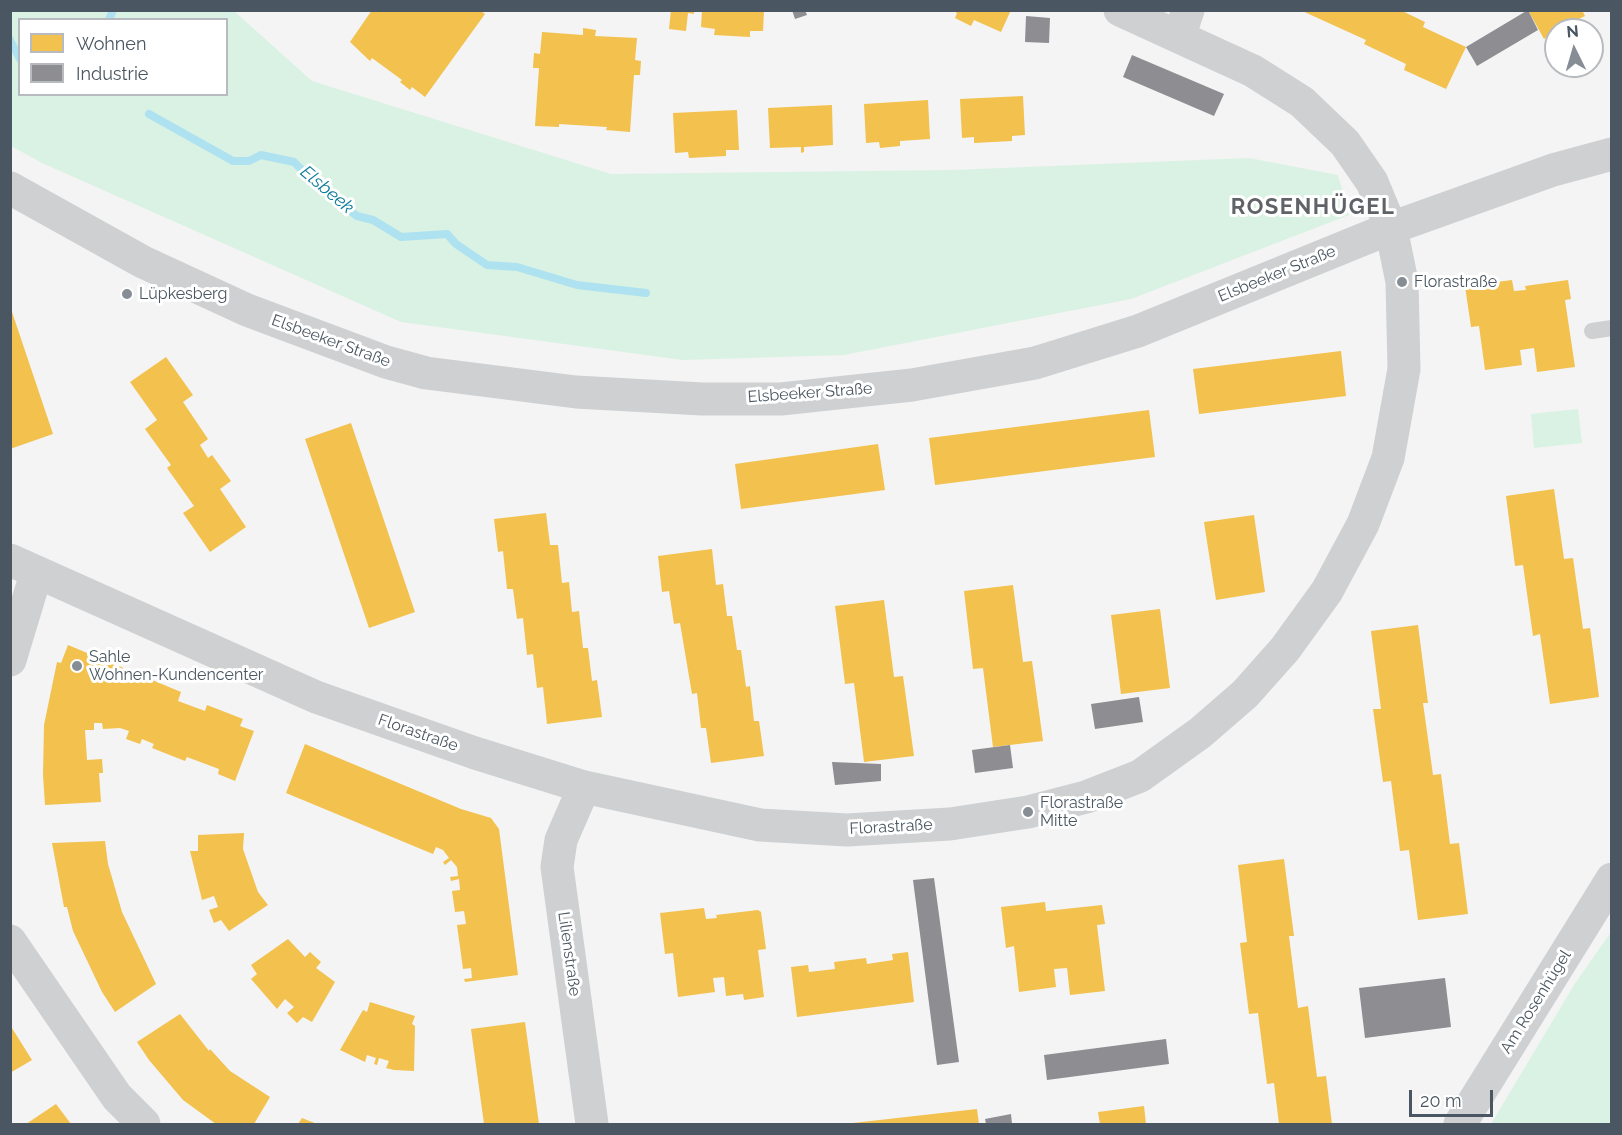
<!DOCTYPE html>
<meta charset="utf-8">
<style>
body{margin:0}
#map{position:relative;width:1622px;height:1135px;overflow:hidden;background:#f4f4f4;font-family:Raleway,sans-serif}
canvas{display:block}
.frame{position:absolute;inset:0;border:12px solid #4a5661;pointer-events:none}
.legend{position:absolute;left:18px;top:18px;width:210px;height:78px;box-sizing:border-box;background:#fff;border:2px solid #b7bbc0;margin:0;padding:8px 10px;list-style:none;font-size:18px;color:#4a5661}
.legend li{display:flex;align-items:center;gap:12px;height:30px}
.legend b{width:30px;border:2px solid #b7bbc0}
.north{position:absolute;left:1544px;top:18px;width:60px;height:60px;box-sizing:border-box;background:#fff;border:2px solid #b7bbc0;border-radius:50%;rotate:355deg;font-size:16px;font-weight:700;line-height:24px;text-align:center;color:#4a5661}
.north::after{content:'';display:block;margin:auto;width:21px;height:27px;background:#868d94;clip-path:polygon(50% 0,100% 100%,50% 72%,0 100%)}
.scale{position:absolute;left:1409px;top:1090px;width:84px;height:27px;box-sizing:border-box;border:3px solid #4a5661;border-top:0;padding-left:8px;font-size:18px;line-height:21px;white-space:nowrap;color:#4a5661;-webkit-text-stroke:4px #fff;paint-order:stroke}
</style>
<div id="map">
<canvas width="1622" height="1135"></canvas>
<div class="frame"></div>
<ul class="legend">
<li><b style="height:16px;background:#f2c14e"></b>Wohnen</li>
<li><b style="height:16px;background:#8d8d92"></b>Industrie</li>
</ul>
<div class="north">N</div>
<div class="scale">20 m</div>
</div>
<script>
const ctx = document.querySelector('canvas').getContext('2d');
ctx.lineJoin = 'round';
function fill(path, color) { ctx.fillStyle = color; ctx.fill(path, 'evenodd'); }
const toPath = rows => new Path2D(rows.map(r => 'M' + r).join(''));
function trace(path, color, width, dash) { ctx.strokeStyle = color; ctx.lineWidth = width; ctx.lineCap = dash ? 'butt' : 'round'; ctx.setLineDash(dash || []); ctx.stroke(path); }
function label(font, color, halo, rows, align = 'center') {
  ctx.font = font + ' Raleway,sans-serif'; ctx.lineWidth = 6; ctx.setLineDash([]); ctx.textBaseline = 'middle'; ctx.strokeStyle = halo; ctx.fillStyle = color; for (const [text, x, y, turn = 0] of rows) {
    ctx.save(); ctx.translate(x, y); ctx.rotate((+turn || 0) * Math.PI / 180); ctx.textAlign = isNaN(turn) ? turn : align; if (halo) ctx.strokeText(text, 0, 0); ctx.fillText(text, 0, 0); ctx.restore();
  }
}
fill(toPath([
 [10,11,234,11,312,81,611,174,952,170,1249,158,1338,175,1349,215,1131,299,844,355,683,360,401,322,42,163,11,146],
 [20,20,226,20,226,94,20,94],
 [1578,409,1582,443,1534,448,1531,414],
 [1611,932,1611,1124,1491,1124,1574,985]
]), '#d9f2e3');
fill(toPath([
 [372,10,480,10,485,14,425,97,412,87,410,90,400,82,402,80,372,58,370,61,350,42],
 [671,10,694,10,694,14,688,13,686,31,669,29],
 [702,10,764,10,763,31,750,31,750,37,714,35,715,29,701,27],
 [952,10,1011,10,1001,32,974,20,971,26,955,18,957,13],
 [1300,10,1400,10,1425,22,1423,27,1466,47,1446,89,1404,70,1406,64,1364,44,1366,40],
 [1528,10,1585,10,1583,12,1585,16,1556,30,1544,39],
 [583,28,596,30,595,36,637,38,635,60,641,61,640,75,634,75,630,132,606,130,607,127,559,124,559,127,535,126,539,68,533,68,534,53,540,54,542,32,583,35],
 [1023,96,1025,135,1012,136,1012,141,974,143,974,137,962,138,960,99],
 [928,100,930,139,900,141,900,146,880,148,879,142,866,143,864,104],
 [832,105,833,145,804,147,804,152,801,153,801,147,770,148,768,108],
 [737,110,739,150,726,150,726,156,689,158,688,152,675,153,673,113],
 [1512,280,1514,291,1526,290,1525,286,1568,280,1571,299,1565,300,1575,367,1537,372,1534,348,1520,350,1522,365,1485,370,1479,326,1471,327,1465,286],
 [10,306,53,434,10,449],
 [1341,351,1346,396,1199,414,1193,369],
 [166,357,193,395,183,402,208,439,200,445,208,458,212,455,231,481,220,489,246,527,210,552,183,513,194,506,167,468,171,465,145,429,157,420,130,382],
 [1149,410,1155,457,935,485,929,438],
 [351,423,415,612,369,628,305,439],
 [878,444,885,490,741,509,735,464],
 [1554,489,1564,559,1573,558,1583,629,1590,628,1599,697,1550,704,1540,634,1533,636,1523,565,1515,566,1506,496],
 [546,513,550,545,558,545,562,583,569,582,572,612,579,611,583,648,588,648,592,681,597,680,602,717,547,724,543,687,537,688,533,654,527,655,523,618,517,619,513,589,507,589,503,551,498,552,494,519],
 [1254,515,1265,592,1216,600,1204,522],
 [712,549,716,585,723,584,727,616,732,616,737,650,741,650,746,687,750,686,754,721,759,721,764,756,711,763,706,728,701,728,697,693,692,694,680,623,674,624,669,591,662,592,658,556],
 [1013,585,1023,662,1032,661,1043,741,993,747,983,668,973,669,964,591],
 [884,600,894,677,903,676,914,756,864,762,854,683,845,684,835,606],
 [1160,609,1170,688,1121,694,1111,615],
 [1418,625,1428,703,1423,703,1433,775,1441,774,1450,844,1459,843,1468,914,1418,920,1409,850,1400,851,1391,781,1383,782,1373,709,1381,709,1371,631],
 [68,645,181,692,178,701,205,711,207,705,243,719,240,726,254,731,235,781,218,774,219,769,187,757,185,761,152,748,154,744,142,739,140,744,126,739,129,731,120,728,103,729,102,723,94,723,94,730,85,730,87,760,102,759,103,773,99,773,101,802,45,805,43,775,44,725,57,662,61,663],
 [305,744,461,809,491,818,499,829,518,975,465,982,464,979,472,978,471,968,463,969,457,925,466,924,464,911,455,912,452,891,460,890,459,879,451,881,450,877,458,876,457,867,451,860,445,865,443,862,449,858,443,850,436,847,433,854,286,793],
 [244,833,243,849,258,892,268,905,229,931,221,920,214,923,209,910,218,907,214,896,202,900,190,851,198,851,198,835],
 [105,841,108,864,122,912,156,984,115,1012,102,992,73,931,67,907,64,907,52,843],
 [1284,859,1294,936,1289,936,1298,1008,1308,1006,1317,1077,1326,1076,1332,1124,1279,1124,1274,1083,1267,1084,1258,1013,1249,1014,1240,943,1247,942,1238,865],
 [1045,902,1046,911,1102,905,1105,924,1097,925,1105,991,1070,995,1067,968,1054,969,1056,987,1019,992,1014,946,1006,948,1001,907],
 [704,908,706,919,717,918,716,915,758,910,761,912,766,949,758,950,764,997,744,1000,743,994,726,996,724,977,713,978,715,992,678,997,673,953,665,954,660,913],
 [288,939,305,957,310,952,321,962,316,968,335,982,312,1022,303,1017,297,1023,287,1013,294,1007,285,999,277,1009,251,979,257,974,251,965],
 [908,952,914,1002,797,1017,791,967,808,965,809,972,835,969,834,962,866,958,867,964,893,960,892,954],
 [370,1002,415,1016,412,1024,415,1026,414,1071,394,1070,386,1068,389,1061,379,1058,377,1065,374,1064,376,1058,367,1055,365,1062,340,1050,363,1010,367,1012],
 [180,1014,209,1051,210,1049,230,1071,270,1097,254,1124,216,1124,183,1100,149,1060,137,1042],
 [525,1022,539,1124,484,1124,471,1029],
 [10,1025,32,1060,10,1073],
 [56,1104,71,1124,26,1124],
 [1144,1106,1146,1124,1100,1124,1098,1112],
 [977,1109,979,1124,853,1124,853,1123],
 [302,1118,317,1124,298,1124]
]), '#f2c14e');
fill(toPath([
 [792,10,805,10,807,15,795,19],
 [1528,10,1538,30,1477,66,1466,47],
 [1026,16,1050,18,1049,43,1025,42],
 [1132,55,1224,94,1214,116,1123,77],
 [1139,697,1143,722,1095,729,1091,704],
 [1010,745,1013,768,975,773,972,750],
 [832,762,881,764,881,781,835,785],
 [934,878,959,1062,937,1065,913,880],
 [1445,978,1451,1027,1365,1038,1359,988],
 [1166,1039,1169,1064,1047,1080,1044,1055],
 [1011,1114,1012,1124,986,1124,985,1119]
]), '#8d8d92');
trace(toPath([
 [109,20,113,10],
 [10,40,20,59],
 [149,114,233,161,249,161,261,155,294,162,319,187,357,216,373,220,401,237,447,234,456,244,487,265,517,267,577,285,646,293]
]), '#aee2f0', 8);
trace(toPath([
 [1592,331,1612,328]
]), '#ced0d2', 16);
trace(toPath([
 [1179,37,1188,10],
 [10,188,143,262,247,310,386,362,426,373,576,392,702,399,781,399,912,385,1035,363,1138,331,1391,228,1553,170,1612,154],
 [10,560,316,697,475,753,584,787,760,825,847,830,950,824,1028,812,1086,797,1140,776,1200,733,1245,694,1285,649,1327,591,1363,524,1388,458,1404,369,1402,282,1391,228,1372,182,1345,143,1302,102,1253,71,1120,10],
 [10,660,36,574],
 [584,787,561,840,557,867,592,1124],
 [10,941,117,1097,144,1124]
]), '#ced0d2', 33);
trace(toPath([
 [1460,1124,1612,879]
]), '#ced0d2', 33);
for (const [x, y, r, color] of [
 [1402,282,6,"#868d94"],
 [127,294,6,"#868d94"],
 [77,666,6,"#868d94"],
 [1028,812,6,"#868d94"]
]) { const dot = new Path2D(); dot.arc(x, y, r, 0, 2 * Math.PI); ctx.fillStyle = color; ctx.fill(dot); trace(dot, '#fff', 2); }
label('16px', '#4a5661', '#fff', [
 ["Elsbeeker Straße",1277,274,-22],
 ["Elsbeeker Straße",331,341,20],
 ["Elsbeeker Straße",810,393,-4],
 ["Florastraße",418,733,19],
 ["Florastraße",891,827,-3],
 ["Lilienstraße",569,954,82],
 ["Am Rosenhügel",1536,1002,-58]
]);
label('16px', '#4a5661', '#fff', [
 ["Florastraße",1414,282],
 ["Lüpkesberg",139,294],
 ["Sahle",89,657],
 ["Wohnen-Kundencenter",89,675],
 ["Florastraße",1040,803],
 ["Mitte",1040,821]
], 'left');
label('italic 18px', '#0c7c9b', '#fff', [
 ["Elsbeek",327,190,40]
]);
ctx.letterSpacing = '1.5px';
label('bold 22px', '#5f6368', '#fff', [
 ["ROSENHÜGEL",1313,207]
]);
ctx.letterSpacing = '0px';
</script>
